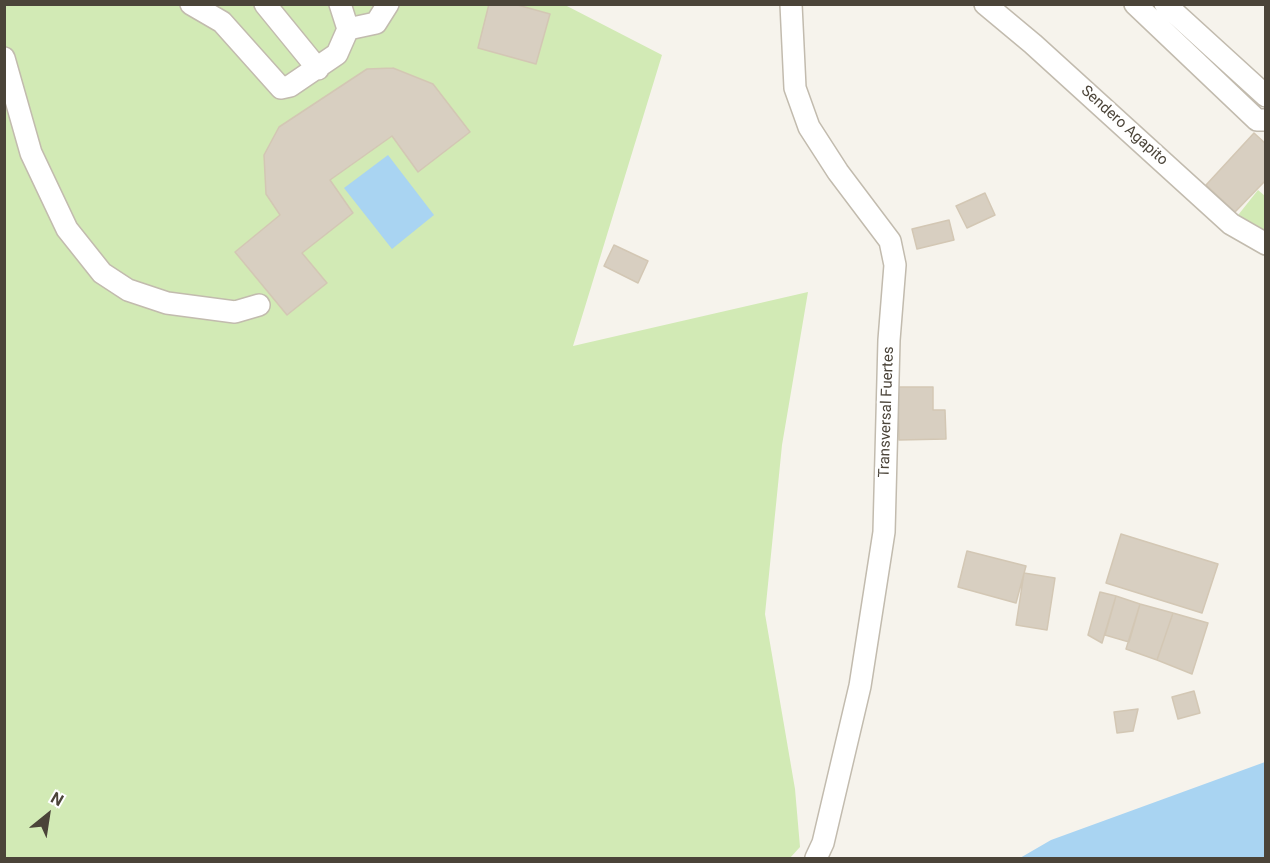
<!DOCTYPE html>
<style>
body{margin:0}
#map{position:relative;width:1270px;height:863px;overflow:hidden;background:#f6f3ec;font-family:Roboto,sans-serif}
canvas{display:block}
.frame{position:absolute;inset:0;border:6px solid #4b4439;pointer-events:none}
.north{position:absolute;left:18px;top:785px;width:60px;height:60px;-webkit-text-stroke:4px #fff;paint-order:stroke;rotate:30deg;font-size:16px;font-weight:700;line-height:24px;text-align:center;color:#4b4439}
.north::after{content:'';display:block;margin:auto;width:21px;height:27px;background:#4b4439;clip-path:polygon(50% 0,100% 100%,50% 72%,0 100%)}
</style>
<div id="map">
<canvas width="1270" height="863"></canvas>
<div class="frame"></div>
<div class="north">N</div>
</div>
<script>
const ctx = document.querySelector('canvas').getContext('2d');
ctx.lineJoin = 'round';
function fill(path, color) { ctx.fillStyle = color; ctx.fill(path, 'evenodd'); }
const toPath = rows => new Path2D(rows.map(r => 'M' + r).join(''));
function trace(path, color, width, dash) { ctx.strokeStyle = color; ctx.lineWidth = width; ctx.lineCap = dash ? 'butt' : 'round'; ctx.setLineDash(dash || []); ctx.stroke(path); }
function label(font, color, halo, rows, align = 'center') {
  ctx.font = font + ' Roboto,sans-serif'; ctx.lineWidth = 6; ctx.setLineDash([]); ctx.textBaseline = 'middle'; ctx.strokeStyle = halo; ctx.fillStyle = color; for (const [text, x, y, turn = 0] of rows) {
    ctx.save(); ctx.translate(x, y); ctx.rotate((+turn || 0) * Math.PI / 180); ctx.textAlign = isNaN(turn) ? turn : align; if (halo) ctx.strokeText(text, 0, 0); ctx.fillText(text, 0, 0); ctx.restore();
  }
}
fill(toPath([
 [5,5,565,5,662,55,573,346,808,292,782,445,765,614,795,789,800,847,790,858,5,858],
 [1258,190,1265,196,1265,244,1231,224]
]), '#d2eab5');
fill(toPath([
 [388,155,434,215,392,249,344,188],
 [1265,762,1265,858,1020,858,1051,840]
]), '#a9d4f2');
const building = toPath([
 [489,4,514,4,550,14,536,64,478,48,489,4],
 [393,68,433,84,470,132,418,172,392,136,330,180,353,213,302,253,327,283,287,315,235,252,280,215,266,194,264,155,279,127,367,69,393,68],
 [1254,133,1266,144,1266,180,1235,212,1206,185,1254,133],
 [985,193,995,215,967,228,956,206,985,193],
 [949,220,954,240,917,249,912,229,949,220],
 [614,245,648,261,638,283,604,266,614,245],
 [898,387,933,387,933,410,945,410,946,439,899,440,898,387],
 [1121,534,1218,564,1202,613,1106,583,1121,534],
 [967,551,1026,566,1016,603,958,587,967,551],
 [1024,573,1055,578,1047,630,1016,625,1024,573],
 [1100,592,1116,596,1102,643,1088,635,1100,592],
 [1116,596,1140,604,1129,642,1105,635,1116,596],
 [1140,604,1173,613,1157,660,1126,649,1140,604],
 [1173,613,1208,623,1192,674,1157,660,1173,613],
 [1194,691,1200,713,1178,719,1172,697,1194,691],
 [1138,709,1133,731,1117,733,1114,712,1138,709]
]);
fill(building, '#d8cfc1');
trace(building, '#d3c7b4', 1.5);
const minor = toPath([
 [191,4,222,22,281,88,290,86,337,54,348,29,340,4],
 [265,4,318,69],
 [791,4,795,88,809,127,838,172,890,241,895,265,889,340,884,532,860,686,823,843,816,858],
 [985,4,1033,44,1231,224,1266,244],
 [1135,4,1257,120,1266,120],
 [1165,4,1266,96],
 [348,29,376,23,388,4],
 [4,58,31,153,67,229,102,273,128,290,167,303,235,312,259,305]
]);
trace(minor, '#c2bbae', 24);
trace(minor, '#fff', 21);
label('15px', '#4b4439', '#fff', [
 ["Sendero Agapito",1124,126,42],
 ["Transversal Fuertes",887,412,-88]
]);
</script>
